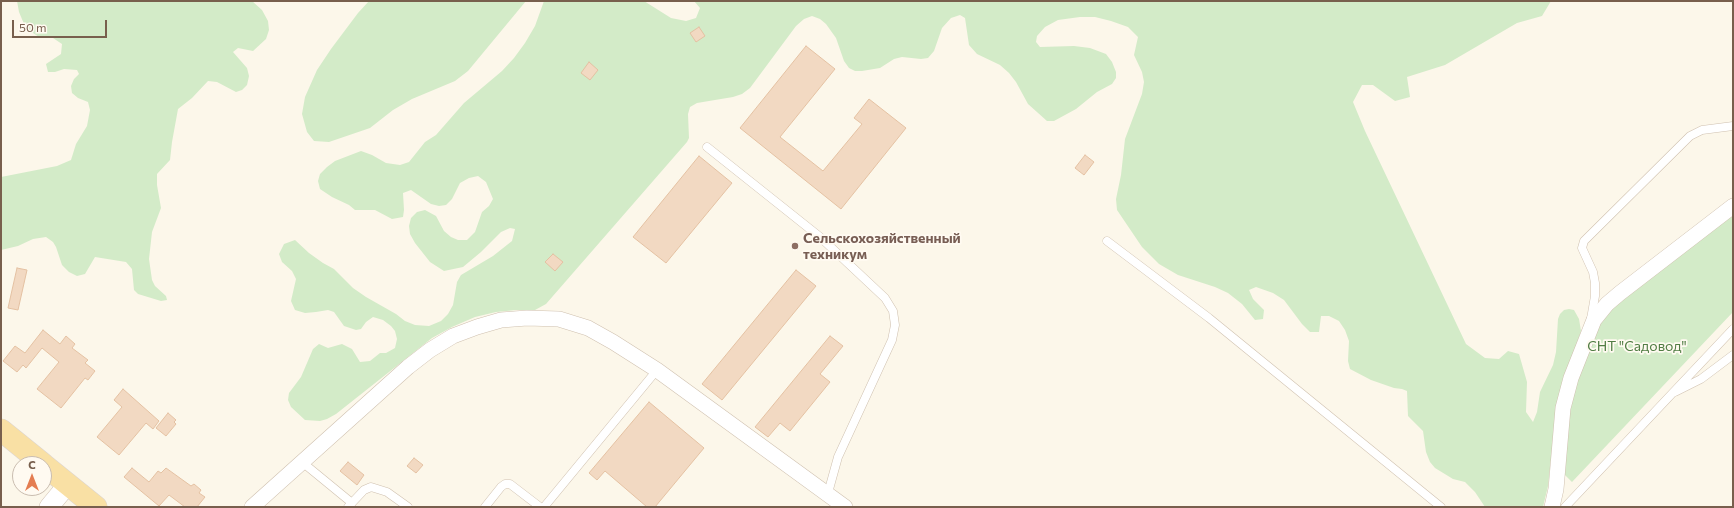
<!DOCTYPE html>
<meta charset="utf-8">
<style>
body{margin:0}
#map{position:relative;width:1734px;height:508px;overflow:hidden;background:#fcf7ea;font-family:Commissioner,sans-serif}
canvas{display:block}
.frame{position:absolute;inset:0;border:2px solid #785f4d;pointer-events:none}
.north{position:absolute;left:12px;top:456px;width:40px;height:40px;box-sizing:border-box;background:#fffaf1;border:1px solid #c9bcaf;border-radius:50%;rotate:0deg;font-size:11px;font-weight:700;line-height:16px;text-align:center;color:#785f4d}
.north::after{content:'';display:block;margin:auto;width:14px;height:18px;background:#e47d51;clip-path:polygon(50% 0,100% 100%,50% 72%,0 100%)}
.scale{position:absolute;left:12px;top:20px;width:95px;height:18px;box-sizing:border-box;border:2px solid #785f4d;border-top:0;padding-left:5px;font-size:12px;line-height:14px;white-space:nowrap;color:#785f4d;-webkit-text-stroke:3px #fffaf1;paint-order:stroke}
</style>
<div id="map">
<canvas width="1734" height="508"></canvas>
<div class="frame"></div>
<div class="north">С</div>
<div class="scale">50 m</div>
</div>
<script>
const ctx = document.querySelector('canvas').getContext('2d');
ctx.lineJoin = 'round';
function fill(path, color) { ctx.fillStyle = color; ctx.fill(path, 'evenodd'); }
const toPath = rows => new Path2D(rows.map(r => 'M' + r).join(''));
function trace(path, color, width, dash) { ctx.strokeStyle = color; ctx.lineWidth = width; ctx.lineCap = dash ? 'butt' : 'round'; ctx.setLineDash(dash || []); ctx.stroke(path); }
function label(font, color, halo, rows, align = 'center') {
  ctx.font = font + ' Commissioner,sans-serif'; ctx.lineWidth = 3.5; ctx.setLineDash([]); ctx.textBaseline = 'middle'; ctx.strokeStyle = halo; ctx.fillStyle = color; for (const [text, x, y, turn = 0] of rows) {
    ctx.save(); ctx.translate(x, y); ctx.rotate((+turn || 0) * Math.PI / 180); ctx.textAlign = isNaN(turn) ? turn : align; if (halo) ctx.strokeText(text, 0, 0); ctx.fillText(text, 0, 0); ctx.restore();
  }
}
fill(toPath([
 [17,1,252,1,262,10,268,21,269,30,266,39,253,51,238,48,233,52,247,68,249,76,247,85,242,90,236,92,217,82,208,81,192,98,178,109,172,142,170,160,157,174,157,185,161,208,152,232,149,259,152,280,155,286,166,296,167,300,161,301,138,294,134,290,132,269,126,262,95,257,85,274,77,276,69,272,62,265,56,247,53,242,46,237,33,239,18,246,1,250,1,177,57,166,71,160,76,144,87,126,90,110,88,102,78,98,72,93,71,86,74,79,79,74,77,70,64,69,55,72,48,72,46,64,61,54,62,44,53,38,39,37,30,31,24,24,19,12],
 [369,1,526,1,468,71,455,81,412,99,393,110,370,128,329,142,314,141,307,132,302,114,305,97,317,70,331,49,358,13],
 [544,1,644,1,671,18,686,21,696,18,700,8,694,1,1551,1,1542,16,1517,23,1445,65,1407,77,1410,97,1395,101,1373,85,1362,85,1353,102,1365,131,1466,344,1485,358,1499,359,1508,351,1519,354,1527,382,1526,412,1533,422,1537,412,1540,392,1553,365,1556,352,1558,319,1560,314,1564,310,1569,309,1574,310,1579,319,1581,331,1557,406,1548,486,1543,507,1485,507,1475,492,1465,482,1453,479,1435,468,1430,462,1426,452,1423,431,1408,416,1407,391,1402,389,1394,388,1371,380,1350,369,1348,361,1349,341,1345,330,1339,321,1329,316,1321,316,1319,332,1310,332,1302,324,1284,300,1273,293,1256,287,1249,290,1253,299,1264,310,1263,319,1255,320,1242,304,1228,293,1215,287,1178,275,1159,264,1142,247,1117,210,1116,199,1121,175,1125,139,1142,94,1144,82,1142,72,1134,55,1138,37,1128,27,1111,21,1095,17,1080,17,1058,20,1045,27,1037,36,1036,42,1040,47,1074,46,1090,48,1106,54,1112,62,1116,72,1116,78,1112,84,1097,92,1076,109,1054,121,1047,121,1028,104,1016,82,1009,73,1000,65,977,54,969,45,965,18,960,15,951,18,942,28,934,51,928,58,921,59,902,57,894,59,880,68,862,71,855,71,849,68,844,61,836,38,826,24,820,19,812,16,804,19,796,26,750,88,742,94,733,97,697,103,690,107,688,114,689,138,687,142,546,304,535,310,516,310,496,312,475,317,452,327,432,338,336,414,327,419,320,421,305,420,291,407,288,400,289,393,301,377,313,349,319,344,328,348,342,344,352,349,360,362,370,361,380,353,386,353,395,348,397,339,395,331,391,326,383,320,373,317,366,322,361,329,356,330,344,326,334,312,328,310,316,312,305,313,295,310,291,301,296,279,292,271,282,262,279,254,284,244,295,240,309,253,323,263,334,269,353,288,366,297,396,314,405,321,415,325,429,326,441,321,448,314,453,305,457,282,461,275,493,256,512,241,515,229,510,228,501,232,481,252,463,267,444,271,430,262,415,243,410,234,409,226,411,218,417,212,425,210,436,216,444,231,451,237,458,240,467,240,475,232,482,212,489,206,493,199,486,182,478,176,469,178,460,183,452,199,446,205,439,206,431,204,411,190,403,193,404,210,403,217,392,219,375,210,355,210,349,205,332,197,320,189,318,181,320,174,327,167,335,161,361,151,372,155,386,163,400,165,409,162,425,142,436,135,464,103,502,71,514,58,525,43,535,26],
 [1733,211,1733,312,1572,482,1561,471,1573,384,1602,313]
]), '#d3ebc8');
const building = toPath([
 [699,27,705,36,696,42,690,33,699,27],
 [806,46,835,69,780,137,823,171,862,124,854,118,869,99,906,128,841,209,740,128,806,46],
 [589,62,598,70,590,80,581,73,589,62],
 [1085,155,1094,162,1084,175,1075,168,1085,155],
 [699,156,732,183,666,263,633,237,699,156],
 [553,254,563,262,555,271,545,262,553,254],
 [17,268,27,270,18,310,8,308,17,268],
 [796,270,816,286,722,400,702,384,796,270],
 [43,330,60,344,66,336,75,344,72,348,88,360,85,363,95,371,88,380,85,378,61,408,37,389,59,362,42,348,26,368,23,365,17,372,3,361,15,346,25,353,43,330],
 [830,336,843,346,820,374,830,382,790,431,780,423,768,437,755,427,830,336],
 [123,389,159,421,153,429,146,423,119,455,97,437,122,407,114,400,123,389],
 [649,402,704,448,655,507,647,507,605,471,597,480,589,473,649,402],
 [168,413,176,420,174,422,176,424,166,436,156,428,168,413],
 [414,458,423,465,416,473,407,466,414,458],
 [348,462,364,475,357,485,340,471,348,462],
 [132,468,149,482,158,471,161,473,166,468,191,486,194,484,201,490,199,493,205,497,197,507,185,507,169,495,159,506,124,477,132,468]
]);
fill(building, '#f2d9c2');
trace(building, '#e4c1a2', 1);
const service = toPath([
 [707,147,820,237,885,298,893,311,895,325,892,340,838,457,828,493],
 [1107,241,1209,318,1441,507],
 [1591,319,1595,296,1595,283,1593,272,1582,248,1584,241,1690,136,1702,130,1733,126],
 [1675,392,1701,379,1733,355],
 [302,462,352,503],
 [348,507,364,490,371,487,387,492,408,507],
 [485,507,501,487,505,484,510,484,540,507],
 [544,507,657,370],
 [1565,507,1733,329]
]);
const minor = toPath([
 [252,507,408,367,430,350,453,336,477,327,501,320,527,318,559,319,588,328,613,342,657,370,845,507],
 [1552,507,1556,489,1563,408,1571,378,1594,320,1607,304,1620,293,1733,206]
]);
const tertiary = toPath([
 [49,507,68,484]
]);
const primary = toPath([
 [1,430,43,464],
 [44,465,96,507]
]);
trace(service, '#cfc0af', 9);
trace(minor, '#cfc0af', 16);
trace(tertiary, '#cfc0af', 20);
trace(primary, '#dcd5d1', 23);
trace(service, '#fff', 8);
trace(minor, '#fff', 15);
trace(tertiary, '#fff', 19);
trace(primary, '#f9e0a4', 22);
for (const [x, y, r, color] of [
 [795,246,4,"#8d6e63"]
]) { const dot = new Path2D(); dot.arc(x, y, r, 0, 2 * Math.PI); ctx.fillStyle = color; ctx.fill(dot); trace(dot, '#fffaf1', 1.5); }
label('bold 14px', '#785e54', '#fffaf1', [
 ["Сельскохозяйственный",803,238],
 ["техникум",803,254]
], 'left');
label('14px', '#517d44', '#fffaf1', [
 ["СНТ \"Садовод\"",1637,346]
]);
</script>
